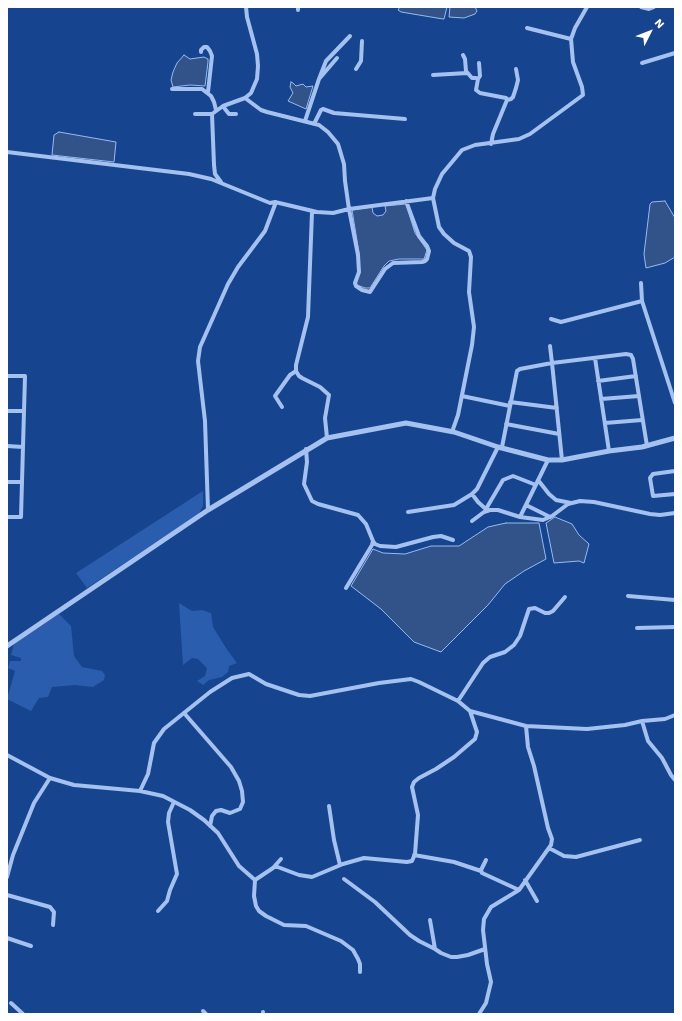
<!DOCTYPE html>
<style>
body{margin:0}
#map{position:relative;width:682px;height:1021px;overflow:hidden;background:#17448e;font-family:"Work Sans",sans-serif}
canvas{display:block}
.frame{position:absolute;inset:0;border:8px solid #fff;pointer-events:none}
.north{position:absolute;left:630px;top:12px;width:40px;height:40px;-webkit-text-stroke:3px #17448e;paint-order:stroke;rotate:48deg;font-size:11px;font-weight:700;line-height:16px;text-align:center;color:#fff}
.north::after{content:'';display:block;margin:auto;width:14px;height:18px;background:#fff;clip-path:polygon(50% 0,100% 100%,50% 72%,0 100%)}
</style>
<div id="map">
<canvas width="682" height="1021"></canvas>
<div class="frame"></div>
<div class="north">N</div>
</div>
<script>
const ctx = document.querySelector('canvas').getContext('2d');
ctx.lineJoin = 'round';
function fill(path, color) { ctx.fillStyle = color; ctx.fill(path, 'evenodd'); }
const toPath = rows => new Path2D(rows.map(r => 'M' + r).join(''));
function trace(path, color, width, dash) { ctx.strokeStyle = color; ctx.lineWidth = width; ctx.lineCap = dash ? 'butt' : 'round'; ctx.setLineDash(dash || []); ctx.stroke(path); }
fill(toPath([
 [203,491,203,506,198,515,87,588,76,573],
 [179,603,192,611,202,610,211,613,213,627,226,648,237,663,229,666,228,672,222,677,209,680,203,685,197,681,205,676,207,668,198,659,192,658,183,665],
 [59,614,71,626,74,656,82,667,102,671,105,675,104,680,93,687,75,685,52,687,48,697,39,698,31,711,7,699,15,671,8,668,10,661,21,661,21,658,11,655,14,644]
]), '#2a5dad');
const water = toPath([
 [400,7,447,7,444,19,443,19,401,12,398,10,400,7],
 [450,7,475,7,477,11,475,14,464,18,449,17,450,7],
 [184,55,190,59,204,57,208,59,208,62,205,86,190,85,173,87,171,80,173,72,177,63,184,55],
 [291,82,293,83,296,86,303,84,306,87,313,86,306,109,288,101,293,93,290,87,291,82],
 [59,132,116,142,114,162,52,155,54,135,59,132],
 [665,201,675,218,675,257,665,263,646,268,644,254,650,204,652,202,665,201],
 [406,204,415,233,427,250,424,259,399,259,389,261,384,266,370,288,365,288,357,285,356,284,359,273,359,253,352,210,372,207,373,213,377,216,383,215,386,211,385,206,406,204],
 [555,517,572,524,579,535,589,544,584,563,579,561,554,563,546,523,555,517],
 [506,523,539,523,546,559,524,571,505,584,488,605,441,652,414,642,381,609,351,586,373,549,383,553,405,554,431,546,459,546,488,527,506,523]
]);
fill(water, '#32538a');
trace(water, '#96bbf2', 1);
trace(toPath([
 [641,7,649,9,654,7],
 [298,10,298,7],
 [527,28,571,39],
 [201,52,201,50,204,47,207,47,210,51,212,56,208,92],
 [463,55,465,59,466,71,472,78,476,78,478,79,476,90,480,93,506,98,507,100,493,134,491,144],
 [642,63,675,53],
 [356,69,361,61,362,41],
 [433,75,467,73],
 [319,79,326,61,350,36],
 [478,79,480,76,479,63],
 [172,89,202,89,211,96,214,102,216,110],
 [245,98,261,110,267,112,319,125,328,132,338,144,344,164,345,181,349,209,358,255,359,272,355,283,356,286,362,290,370,292,385,269,393,263,422,262,425,261,427,259,429,251,427,246,419,236,406,201],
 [507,100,511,99,513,97,516,88,518,80,516,69],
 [223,106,225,109,229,114,236,114],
 [195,114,212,114],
 [305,121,319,79,337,58],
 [314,124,321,110,323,109,334,113,405,119],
 [7,152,189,174,211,179,270,203,275,202,317,212,333,213,349,209,433,198],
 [221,182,215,174,214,165,212,114,223,106,245,98,251,93,257,79,258,66,257,54,247,17,246,7],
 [312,212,308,317,296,365,296,371,299,376,302,378,320,387,329,395,325,418,327,438],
 [641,283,642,301,675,403],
 [551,319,561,322,642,301],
 [595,358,609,451],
 [7,376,25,376,21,517,7,517],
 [598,381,636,376],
 [462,396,510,406],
 [601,399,639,396],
 [510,402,557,408],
 [282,407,275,396,290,375,296,371],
 [7,411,24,411],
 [605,423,642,420],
 [506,424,559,434],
 [452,432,458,415,472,345,474,327,469,292,471,257,469,251,454,243,444,234,439,227,433,198,435,189,442,174,462,150,475,145,519,139,530,134,583,95,582,87,573,62,571,39,575,28,587,7],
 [7,446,23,447],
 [502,447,517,371,520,369,552,363,550,346],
 [306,449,307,462,304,484,312,501,318,504,358,515,366,524,373,541,372,545,346,588],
 [562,460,552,363,626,354,631,355,633,359,647,446],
 [675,471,653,474,650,478,653,496,675,494],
 [538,480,549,494,556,500,571,503],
 [7,482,22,482],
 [472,494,478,502,488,511],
 [526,505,550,517],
 [486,509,503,480,513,476,536,485],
 [208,510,205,421,198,361,200,347,228,284,238,267,265,231,276,202],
 [408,512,454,505,472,494,477,489,498,447],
 [520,517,548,460],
 [472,521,484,512,490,510,498,510,520,517,543,520,552,516,568,504,580,501,594,502,650,514,660,515,675,513],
 [373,541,375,544,380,546,396,547,433,537,441,536,453,540],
 [628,596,675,600],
 [637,628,675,627],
 [458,701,483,663,490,657,505,652,514,645,520,636,529,609,535,608,545,613,549,613,553,611,565,597],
 [184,713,231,767,239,781,242,791,243,802,240,809,230,813,221,810,216,811,212,816,210,826],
 [642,721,648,741,662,758,671,775,675,780],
 [7,755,50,778,74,785,140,791,148,774,154,743,164,729,210,692,232,678,249,674,266,684,299,695,310,696,379,683,411,679,419,682,458,701,470,711,526,726,587,729,625,725,642,721,665,719,675,715],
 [140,791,163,796,190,810,204,820,218,833,239,866,255,880,254,896,256,906,259,911,266,916,284,925,306,926,341,941,353,950,358,959,360,964,360,972],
 [329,806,334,840,340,865],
 [549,848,564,856,576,857,640,840],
 [414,855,454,862,481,871],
 [486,860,481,870,482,873,519,890],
 [275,866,299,875,312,877,343,864,364,858,407,862,412,861,415,854,418,815,412,787,414,782,419,778,436,769,454,757,475,739,477,732,470,711],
 [7,877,13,855,34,803,50,778],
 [344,879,375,902,410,935,419,941,435,949],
 [255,880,273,868,281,859],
 [525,880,537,901],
 [7,895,50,907,54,912,53,925],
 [158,911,167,901,170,890,177,874,168,822,169,813,174,802],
 [430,920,435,949,441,953,451,957,457,957,468,955,485,949],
 [7,938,31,946],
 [11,1003,23,1014],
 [203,1011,206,1014],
 [263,1012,263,1014],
 [479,1014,486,1003,491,982,487,964,483,930,484,919,491,907,519,890,551,845,552,839,548,828,534,766,528,747,526,726]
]), '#a4c1ef', 4);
trace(toPath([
 [7,646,208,510,327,438,406,423,454,432,498,447,548,460,562,460,609,451,642,447,675,438]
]), '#a4c1ef', 5);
</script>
